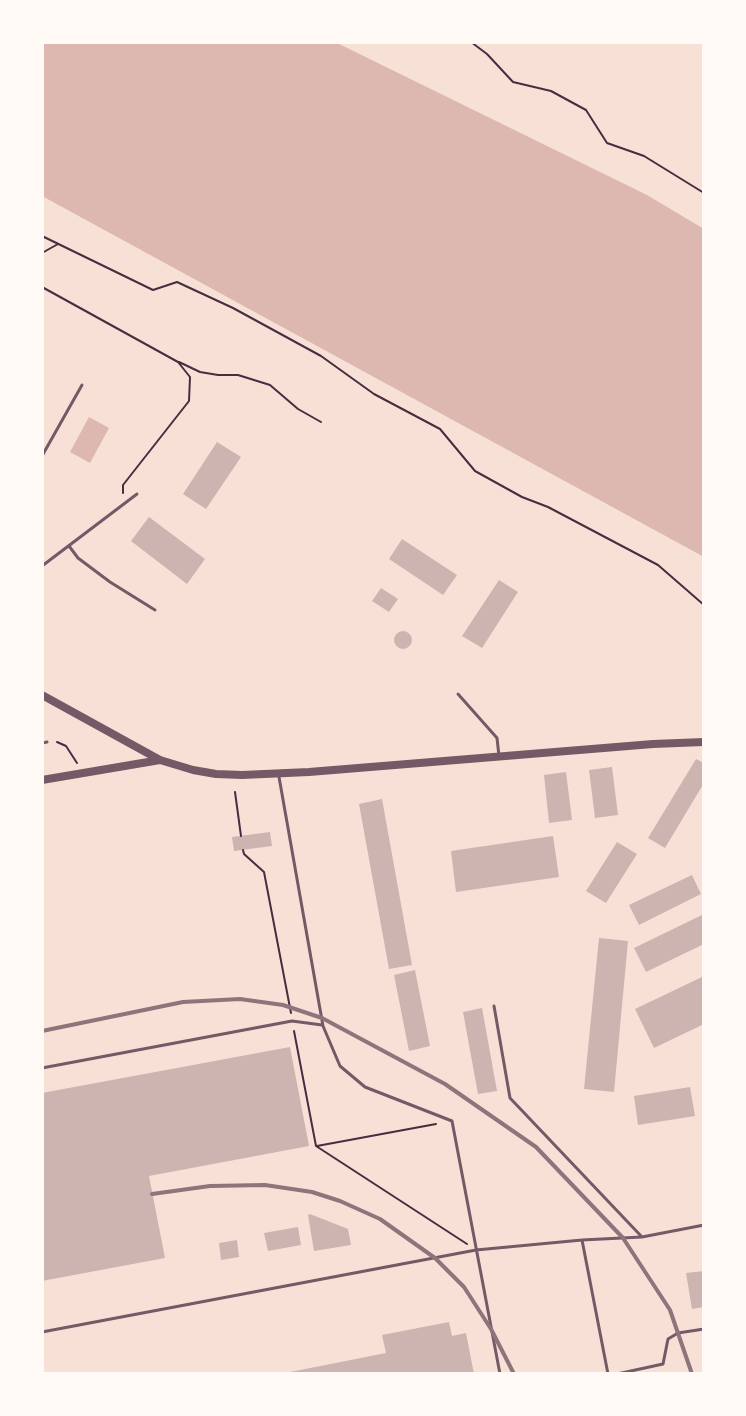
<!DOCTYPE html>
<style>
body{margin:0}
#map{position:relative;width:746px;height:1416px;overflow:hidden;background:#f7e1d7;font-family:Merriweather,serif}
canvas{display:block}
.frame{position:absolute;inset:0;border:44px solid #fffaf5;pointer-events:none}
</style>
<div id="map">
<canvas width="746" height="1416"></canvas>
<div class="frame"></div>
</div>
<script>
const ctx = document.querySelector('canvas').getContext('2d');
ctx.lineJoin = 'round';
function fill(path, color) { ctx.fillStyle = color; ctx.fill(path, 'evenodd'); }
const toPath = rows => new Path2D(rows.map(r => 'M' + r).join(''));
function trace(path, color, width, dash) { ctx.strokeStyle = color; ctx.lineWidth = width; ctx.lineCap = dash ? 'butt' : 'round'; ctx.setLineDash(dash || []); ctx.stroke(path); }
fill(toPath([
 [42,42,335,42,647,195,704,229,704,557,42,196],
 [89,417,109,428,90,463,70,452]
]), '#dcb8b0');
fill(toPath([
 [217,442,241,457,206,509,183,494],
 [149,517,205,559,187,584,131,541],
 [402,539,457,575,443,595,389,559],
 [499,580,518,592,482,648,462,636],
 [381,588,398,599,389,612,372,601],
 '394 640a9 9 0 1 1 18 0a9 9 0 1 1-18 0Z',
 [696,759,704,763,704,783,665,848,648,838],
 [612,767,618,815,595,818,589,770],
 [566,772,572,820,549,823,544,775],
 [382,799,412,965,389,969,359,804],
 [270,832,272,846,234,851,232,837],
 [553,836,559,877,456,892,451,851],
 [617,842,637,854,606,903,586,891],
 [692,875,701,894,639,925,629,905],
 [704,914,704,944,646,972,634,948],
 [599,938,628,941,614,1092,584,1089],
 [415,970,430,1046,409,1051,394,975],
 [704,976,704,1024,654,1048,635,1009],
 [482,1008,497,1091,478,1094,463,1012],
 [290,1047,309,1146,149,1176,165,1258,42,1281,42,1093],
 [690,1087,695,1116,638,1125,634,1096],
 [310,1214,348,1229,351,1245,314,1251,308,1215],
 [298,1227,301,1245,268,1251,264,1233],
 [237,1240,239,1257,221,1260,219,1243],
 [704,1271,704,1307,692,1309,686,1273],
 [449,1322,452,1336,466,1333,474,1374,285,1374,285,1373,386,1353,382,1335]
]), '#ccb4b1');
trace(toPath([
 [471,42,487,54,513,82,551,91,586,110,607,143,644,156,704,193],
 [42,236,153,290,177,282,233,308,321,356,374,394,440,429,475,471,522,497,548,507,658,565,704,605],
 [42,253,58,244],
 [42,287,178,362,190,377,189,401,123,485,123,493],
 [179,362,200,372,218,375,238,375,270,385,298,409,321,422],
 [57,742,66,746,77,763],
 [235,792,241,836],
 [243,850,244,854,264,872,291,1013],
 [294,1031,316,1146,467,1244],
 [317,1146,436,1124]
]), '#4a2c40', 2);
trace(toPath([
 [42,456,82,385],
 [69,546,78,558,110,582,155,610],
 [42,566,137,494],
 [458,694,497,738,499,756],
 [42,743,47,742],
 [279,777,323,1026,340,1066,365,1087,452,1121,500,1374],
 [494,1006,510,1098,642,1237],
 [42,1068,292,1021,322,1025],
 [582,1240,608,1374],
 [42,1332,476,1250,582,1240,642,1237,704,1225],
 [617,1374,663,1364,668,1339,678,1333,704,1329]
]), '#755966', 3);
trace(toPath([
 [42,695,160,760,193,770,216,774,242,775,309,772,653,744,704,742],
 [42,780,160,760]
]), '#755966', 8);
trace(toPath([
 [42,1031,183,1002,240,999,283,1005,322,1018,445,1084,536,1147,623,1238,670,1310,692,1374],
 [152,1194,210,1186,265,1185,312,1192,340,1201,380,1219,435,1258,464,1287,491,1329,514,1374]
]), '#8f747c', 4);
</script>
